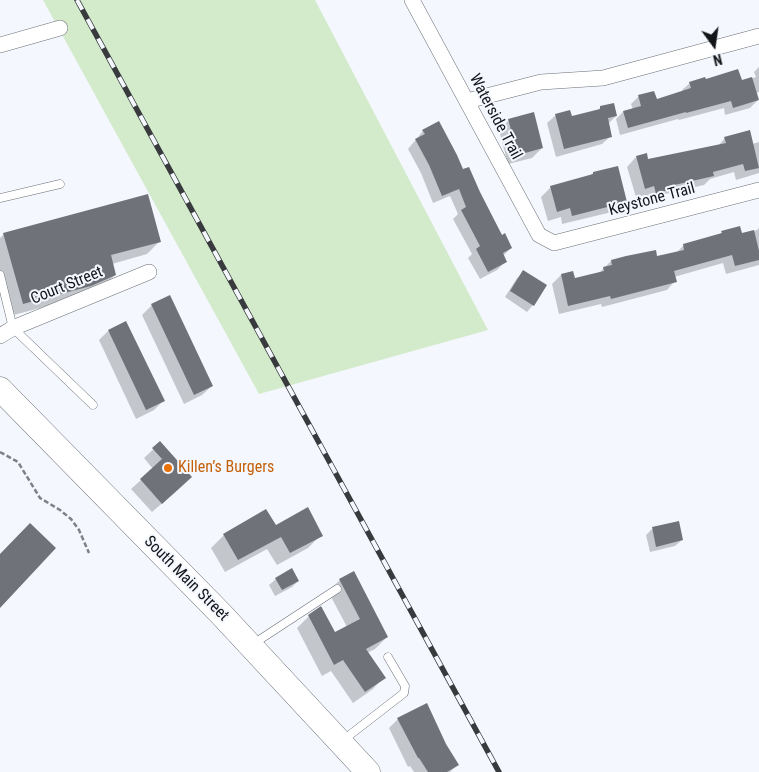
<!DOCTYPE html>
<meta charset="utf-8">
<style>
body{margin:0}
#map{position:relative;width:759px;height:772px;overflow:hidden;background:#f4f8fe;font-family:"Roboto Condensed",sans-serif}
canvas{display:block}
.north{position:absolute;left:689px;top:20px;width:50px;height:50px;-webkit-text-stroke:4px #f4f8fe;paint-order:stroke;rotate:166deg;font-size:14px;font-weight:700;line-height:20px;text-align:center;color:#141518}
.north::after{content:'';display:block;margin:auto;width:18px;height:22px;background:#141518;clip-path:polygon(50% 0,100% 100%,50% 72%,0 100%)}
</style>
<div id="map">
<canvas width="759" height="772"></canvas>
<div class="north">N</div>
</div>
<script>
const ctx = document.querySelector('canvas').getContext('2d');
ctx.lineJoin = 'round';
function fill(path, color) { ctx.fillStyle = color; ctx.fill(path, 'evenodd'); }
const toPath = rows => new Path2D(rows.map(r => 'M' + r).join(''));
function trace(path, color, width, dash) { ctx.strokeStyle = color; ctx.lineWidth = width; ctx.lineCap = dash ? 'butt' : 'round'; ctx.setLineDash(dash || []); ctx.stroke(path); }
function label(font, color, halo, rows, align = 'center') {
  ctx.font = font + ' "Roboto Condensed",sans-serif'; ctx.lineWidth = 4; ctx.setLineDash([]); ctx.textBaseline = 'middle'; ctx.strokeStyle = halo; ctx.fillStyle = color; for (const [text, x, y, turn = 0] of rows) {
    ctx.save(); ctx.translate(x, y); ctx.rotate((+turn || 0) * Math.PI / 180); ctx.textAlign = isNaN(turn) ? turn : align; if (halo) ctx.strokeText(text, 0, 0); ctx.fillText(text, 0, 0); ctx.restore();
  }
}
fill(toPath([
 [43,0,315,0,488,330,259,394]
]), '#d3eacb');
fill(toPath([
 [759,67,759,92,756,93,758,100,750,108,725,115,724,108,679,120,678,119,620,135,616,119,623,112,633,110,631,104,639,96,656,100,682,92,682,90,690,83,705,81,741,82,756,77,754,72],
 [601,107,616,116,608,124,611,136,602,144,556,157,547,123,556,115,571,117,597,111],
 [509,120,542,148,532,158,508,164,499,130],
 [423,131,462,171,479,193,502,236,511,248,503,256,506,261,497,270,480,279,468,258,472,254,453,219,458,214,450,196,433,203,421,173,408,149],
 [725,138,752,144,759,142,759,173,736,180,734,172,710,179,704,185,665,194,661,198,647,202,645,195,636,197,627,167,636,157,646,155,647,160,718,146],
 [593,173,625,202,616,211,562,224,561,217,548,221,541,197,551,187,589,177],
 [759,228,759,265,726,274,723,263,674,277,675,281,667,290,602,307,601,304,559,314,552,284,561,275,574,279,598,274,611,261,656,258,676,253,684,245,718,236,722,232,741,235,757,230],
 [4,234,160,241,147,254,112,264,115,275,102,288,77,298,10,316,0,280,0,238],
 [524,272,546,286,533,305,527,312,505,297,517,278],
 [152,305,212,386,202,395,184,404,142,315],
 [108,331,163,401,154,410,136,419,99,340],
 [160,443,181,487,152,512,131,489,153,469,144,458],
 [276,527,321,535,308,548,277,565,267,549,225,572,211,548,224,535],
 [652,529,682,540,675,546,650,552,646,535],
 [276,579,298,581,292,587,275,596,269,585],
 [340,580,387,637,375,649,367,653,384,677,373,689,353,703,331,671,322,676,297,628,309,616,334,634,347,627,328,591],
 [398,719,458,764,450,772,414,772,410,766,408,767,389,728]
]), '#0003');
fill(toPath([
 [738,69,742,80,752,77,759,100,733,108,731,101,686,113,686,112,628,128,623,111,641,106,638,95,654,91,657,99,691,88,689,82,705,77,706,79],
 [614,103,617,116,608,118,612,137,564,149,555,114,570,110,572,116,600,109,600,106],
 [534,112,543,148,518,155,508,119],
 [439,121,457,155,463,169,469,167,480,192,502,235,505,233,512,248,503,253,507,262,488,272,476,249,480,246,461,210,466,207,459,189,442,196,429,165,415,139,425,134,422,130],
 [750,130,759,168,745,171,743,164,713,172,714,176,670,186,671,189,656,194,654,186,645,189,636,156,647,153,648,159,726,143,724,137],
 [618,166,627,202,572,216,570,208,557,212,550,186,593,174,593,172],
 [148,194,161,242,111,255,116,275,91,286,23,304,3,233],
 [740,226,742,233,754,230,759,251,759,260,735,266,732,255,674,271,677,282,611,299,610,296,568,306,561,274,573,271,575,278,604,271,603,267,612,265,611,260,626,256,656,250,657,256,684,250,683,244,722,233,721,231],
 [523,270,547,285,534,306,510,291],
 [170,295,213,386,194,395,151,304],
 [126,321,165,401,146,410,108,330],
 [160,441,192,477,162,504,140,479,162,459,152,448],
 [308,507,323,536,290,553,281,537,238,560,223,534,266,509,276,525],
 [679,521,683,540,656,547,652,527],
 [30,523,56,548,0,608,0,554],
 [292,568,299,581,282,590,275,578],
 [354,571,388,637,366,649,386,678,365,692,343,660,334,665,308,615,321,606,335,632,360,619,339,579],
 [427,703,446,744,459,765,447,772,428,772,419,758,418,758,397,718]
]), '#6f7379');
const lane = toPath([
 [0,198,60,184],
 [0,275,13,328,93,405],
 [253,644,337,589],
 [342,741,404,693,405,686,388,657]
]);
const street = toPath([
 [412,0,539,235,554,243,759,190],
 [0,45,60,28],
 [467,101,541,82,603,78,759,36],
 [0,336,13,328,149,272]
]);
const primary = toPath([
 [0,389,221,614,368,772]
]);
trace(lane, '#6b6f75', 9);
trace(street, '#6b6f75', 16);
trace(primary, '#6b6f75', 25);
trace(toPath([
 [0,452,18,462,40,498,60,510,71,519,79,530,89,553]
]), '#7e8085', 2.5, [5, 2.5]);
trace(lane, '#fff', 8);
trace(street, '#fff', 15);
trace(primary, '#fff', 24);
const rail = toPath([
 [77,0,499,772]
]);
trace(rail, '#383a3d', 5.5);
trace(rail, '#f4f8fe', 4, [11]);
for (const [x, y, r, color] of [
 [168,468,5,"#e8710a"]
]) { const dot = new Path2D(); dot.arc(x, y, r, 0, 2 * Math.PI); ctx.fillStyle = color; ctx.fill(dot); trace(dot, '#f4f8fe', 2); }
label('16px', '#141518', '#f4f8fe', [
 ["Waterside Trail",495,117,62],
 ["Keystone Trail",652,200,-15],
 ["Court Street",67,286,-22],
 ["South Main Street",186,579,45]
]);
label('16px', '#c56008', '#f4f8fe', [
 ["Killen’s Burgers",178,468]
], 'left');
</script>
